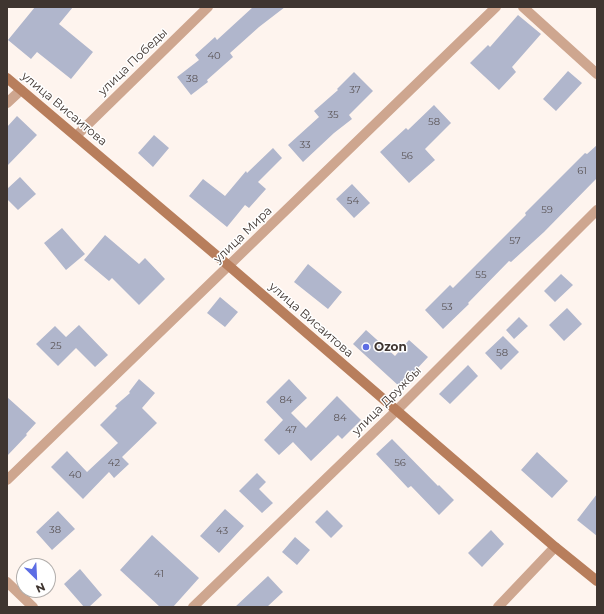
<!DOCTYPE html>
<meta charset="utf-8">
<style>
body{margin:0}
#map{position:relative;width:604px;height:614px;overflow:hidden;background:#fef4ee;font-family:Montserrat,sans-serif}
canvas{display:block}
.frame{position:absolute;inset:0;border:8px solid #3f3530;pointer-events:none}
.north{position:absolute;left:16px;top:558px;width:40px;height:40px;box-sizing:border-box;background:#fff;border:1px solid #b2aeac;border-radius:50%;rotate:156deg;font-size:11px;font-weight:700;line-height:16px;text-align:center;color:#3f3530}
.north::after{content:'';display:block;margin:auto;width:14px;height:18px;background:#5c6de4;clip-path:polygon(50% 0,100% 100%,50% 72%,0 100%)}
</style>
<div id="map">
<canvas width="604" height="614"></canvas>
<div class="frame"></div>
<div class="north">N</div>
</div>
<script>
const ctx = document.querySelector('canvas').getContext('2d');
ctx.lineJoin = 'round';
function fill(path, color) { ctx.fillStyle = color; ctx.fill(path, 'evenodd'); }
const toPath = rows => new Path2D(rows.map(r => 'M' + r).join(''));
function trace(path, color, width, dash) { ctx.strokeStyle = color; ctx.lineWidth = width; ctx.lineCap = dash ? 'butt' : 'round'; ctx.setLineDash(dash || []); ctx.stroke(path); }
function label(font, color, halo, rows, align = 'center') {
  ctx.font = font + ' Montserrat,sans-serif'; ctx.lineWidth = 3; ctx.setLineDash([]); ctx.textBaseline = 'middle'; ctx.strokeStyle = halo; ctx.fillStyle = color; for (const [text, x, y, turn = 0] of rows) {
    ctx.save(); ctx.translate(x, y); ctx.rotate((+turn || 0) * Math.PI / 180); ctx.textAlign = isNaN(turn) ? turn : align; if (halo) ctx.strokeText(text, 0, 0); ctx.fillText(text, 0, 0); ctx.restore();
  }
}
fill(toPath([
 [35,7,73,7,59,24,93,52,71,79,37,52,31,59,8,40],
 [253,7,285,7,259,27,230,53,233,57,207,80,208,82,191,95,177,77,199,60,195,55,215,37,217,40],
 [518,15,541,34,512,67,516,72,499,90,470,63,488,45,490,47],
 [568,71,582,83,556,111,543,99],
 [354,72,373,91,349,115,352,119,334,133,303,162,288,145,319,117,314,111,338,90,337,89],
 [434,105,451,123,425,149,435,160,409,183,380,152,406,128,408,130],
 [17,116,37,135,7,166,7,127],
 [154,135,169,148,153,167,138,153],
 [597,145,597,178,544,232,511,262,509,261,468,303,469,304,443,329,425,310,450,285,453,288,526,215,525,213,585,153,587,154],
 [273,148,282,158,258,182,266,189,249,208,245,205,227,227,189,196,203,179,225,196,246,171,247,173],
 [20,177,36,194,18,210,7,199,7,189],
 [352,184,370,203,354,218,336,199],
 [62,228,85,254,66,270,44,243],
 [105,235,139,264,145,258,165,279,139,305,112,278,109,281,84,260],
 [308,264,342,292,328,309,294,282],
 [561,274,573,285,555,302,544,291],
 [220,297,238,312,225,327,207,313],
 [567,308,582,324,564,341,549,325],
 [519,317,528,326,514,339,506,330],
 [79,325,108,355,95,367,76,348,58,366,36,344,55,326,66,337],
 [366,330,395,356,409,340,428,357,400,387,353,344],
 [503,336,519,352,501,370,485,353],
 [468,365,478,376,450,404,439,394],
 [139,379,155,393,142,408,157,423,122,457,129,464,114,478,109,472,83,499,51,467,67,451,87,472,118,443,100,425,117,408,115,406,130,393,129,392],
 [289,379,307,398,291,413,306,428,337,396,361,420,342,439,338,435,311,461,293,442,279,455,264,440,283,420,266,402],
 [7,397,36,423,26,434,27,435,7,456],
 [392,439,438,486,439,485,454,500,439,515,411,486,408,488,376,454],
 [537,452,568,481,552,498,521,470],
 [257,473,266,482,259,489,273,503,262,513,239,491],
 [597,494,597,536,577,520],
 [225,509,244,526,219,553,200,536],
 [327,510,343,526,331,538,315,522],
 [58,511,75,529,52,550,36,532],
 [491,530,504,544,482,567,468,553],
 [152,535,199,578,173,607,160,607,120,570],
 [295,537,310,550,297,565,282,552],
 [80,569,102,595,89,607,84,607,64,584],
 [268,576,283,592,267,607,235,607]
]), '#b0b6cc');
trace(toPath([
 [523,7,597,74],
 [7,103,21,90],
 [76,136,208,7],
 [7,480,496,7],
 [7,582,33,607],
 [193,607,396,411,597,210],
 [498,607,555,547]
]), '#cea68f', 10);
trace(toPath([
 [7,78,229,266,555,547,597,581]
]), '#b87e5c', 10);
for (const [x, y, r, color] of [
 [366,347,4,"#5c6de4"]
]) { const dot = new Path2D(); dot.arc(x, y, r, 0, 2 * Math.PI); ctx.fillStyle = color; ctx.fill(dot); trace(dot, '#fff', 1.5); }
label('10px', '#5b5557', null, [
 ["40",214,56],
 ["38",192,79],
 ["37",355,90],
 ["35",333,115],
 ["58",434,122],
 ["33",305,145],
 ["56",407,156],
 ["61",582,171],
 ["54",353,201],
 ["59",547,210],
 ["57",515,241],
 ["55",481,275],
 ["53",447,307],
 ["25",56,346],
 ["58",502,353],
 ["84",286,400],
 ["84",340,418],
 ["47",291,430],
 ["42",114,463],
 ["56",400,463],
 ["40",75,475],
 ["38",55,530],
 ["43",222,531],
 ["41",159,574]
]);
label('12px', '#3f3530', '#fff', [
 ["улица Победы",133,62,-44],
 ["улица Висаитова",64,109,40],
 ["улица Мира",243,235,-44],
 ["улица Висаитова",311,320,41],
 ["улица Дружбы",387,401,-45]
]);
label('bold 12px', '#3f3530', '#fff', [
 ["Ozon",374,347]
], 'left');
</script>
